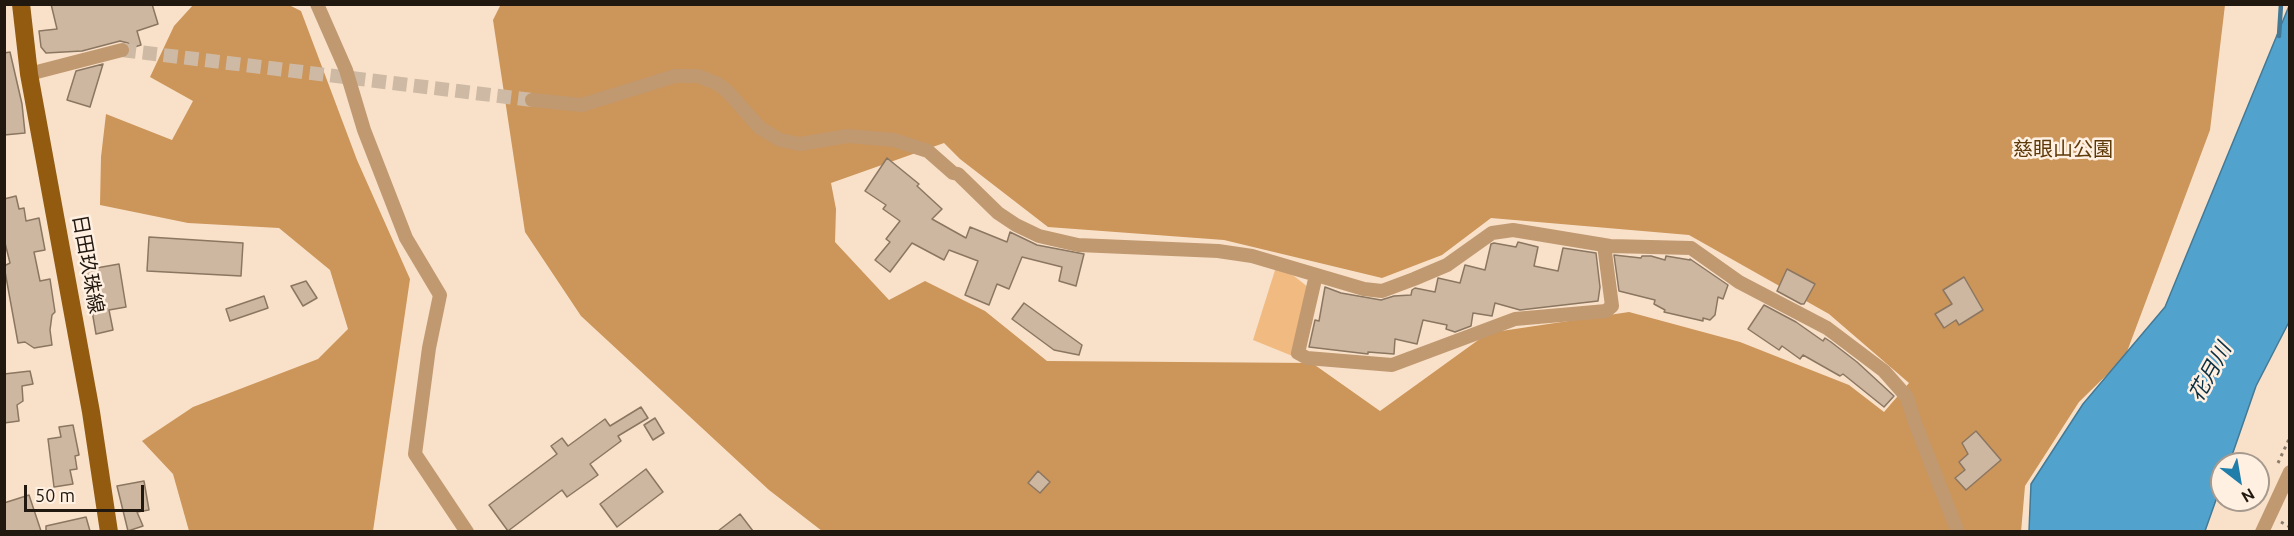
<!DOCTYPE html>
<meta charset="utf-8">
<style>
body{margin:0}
#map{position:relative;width:2294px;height:536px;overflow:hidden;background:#f9e1c9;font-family:Ubuntu,sans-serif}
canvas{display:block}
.frame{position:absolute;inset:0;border:6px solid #211810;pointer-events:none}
.north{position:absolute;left:2210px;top:452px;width:60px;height:60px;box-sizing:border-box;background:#fff0e2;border:2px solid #a69a8e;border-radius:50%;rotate:149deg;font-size:16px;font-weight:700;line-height:24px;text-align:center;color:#211810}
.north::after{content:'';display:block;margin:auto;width:21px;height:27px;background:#217eab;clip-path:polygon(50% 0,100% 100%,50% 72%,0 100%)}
.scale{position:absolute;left:24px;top:485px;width:120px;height:27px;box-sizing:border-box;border:3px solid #211810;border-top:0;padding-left:8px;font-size:18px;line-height:21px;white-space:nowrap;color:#211810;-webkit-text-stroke:4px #fff0e2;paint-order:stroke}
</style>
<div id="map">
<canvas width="2294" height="536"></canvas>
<div class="frame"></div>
<div class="north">N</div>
<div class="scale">50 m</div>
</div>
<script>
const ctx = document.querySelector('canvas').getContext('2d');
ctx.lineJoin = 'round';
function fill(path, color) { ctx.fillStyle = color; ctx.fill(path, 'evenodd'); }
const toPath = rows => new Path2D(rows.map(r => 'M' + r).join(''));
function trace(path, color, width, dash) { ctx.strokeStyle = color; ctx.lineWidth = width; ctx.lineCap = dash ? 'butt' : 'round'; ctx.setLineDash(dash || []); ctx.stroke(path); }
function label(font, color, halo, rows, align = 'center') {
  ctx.font = font + ' Ubuntu,"Noto Sans JP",sans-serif'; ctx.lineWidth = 5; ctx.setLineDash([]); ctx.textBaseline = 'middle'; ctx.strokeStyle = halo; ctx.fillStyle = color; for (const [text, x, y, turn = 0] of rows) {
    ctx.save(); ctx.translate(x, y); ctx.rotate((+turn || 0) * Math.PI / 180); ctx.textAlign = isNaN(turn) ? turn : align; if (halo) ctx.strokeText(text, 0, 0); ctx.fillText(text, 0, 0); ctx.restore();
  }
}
fill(toPath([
 [1276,267,1294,276,1313,291,1295,357,1253,340]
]), '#f1ba81');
fill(toPath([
 [194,4,289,5,301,11,357,160,410,279,373,531,189,531,173,474,142,441,193,407,318,359,348,329,330,270,279,228,188,223,100,205,101,157,106,114,172,140,193,101,150,77,174,26],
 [501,4,2225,5,2210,130,2125,357,2079,402,2025,486,2021,532,822,531,769,490,581,316,525,232,493,20],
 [944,143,960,159,1048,227,1224,240,1382,278,1442,255,1491,218,1689,235,1829,314,1909,383,1884,412,1849,385,1740,342,1629,312,1488,333,1380,411,1312,363,1047,361,985,311,925,281,889,300,835,242,836,209,831,183]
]), '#cc9559');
const water = toPath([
 [2289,6,2289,322,2256,386,2229,464,2222,464,2222,483,2205,531,2029,531,2031,484,2083,404,2165,307,2289,6]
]);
fill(water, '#52a2ce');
trace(water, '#437995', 1.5);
trace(toPath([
 [2279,36,2281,4]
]), '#437995', 4.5);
const building = toPath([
 [51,4,152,4,158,24,137,31,141,45,131,48,128,43,120,41,82,51,46,53,41,47,39,31,57,29,51,4],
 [10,52,22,104,25,133,4,135,4,53,10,52],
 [103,64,90,107,67,100,76,71,103,64],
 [887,158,919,184,917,186,942,209,932,219,966,238,970,227,1007,242,1010,232,1037,245,1084,254,1076,286,1059,281,1062,267,1022,257,1009,289,997,284,989,305,965,295,978,261,949,250,944,260,912,243,890,272,875,260,890,242,886,239,900,221,883,209,886,205,865,191,887,158],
 [16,196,19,209,24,208,26,221,39,218,45,250,34,252,40,281,50,279,55,312,52,315,50,330,52,345,34,348,25,342,18,343,4,266,10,263,4,239,4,199,16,196],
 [149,237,243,243,241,276,147,271,149,237],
 [1518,242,1538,247,1534,266,1558,271,1563,248,1596,253,1600,287,1598,301,1520,310,1495,303,1492,316,1473,313,1471,326,1455,332,1446,329,1447,325,1423,320,1417,344,1395,339,1394,354,1368,352,1368,354,1309,347,1315,320,1319,321,1325,287,1341,293,1381,300,1394,296,1411,295,1412,290,1415,288,1435,292,1438,278,1460,283,1465,265,1485,270,1491,244,1494,243,1516,247,1518,242],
 [1614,255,1641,258,1642,256,1651,256,1665,260,1666,256,1690,260,1690,259,1728,285,1723,299,1718,297,1715,315,1710,320,1703,318,1703,321,1664,312,1665,310,1654,304,1655,300,1619,291,1614,255],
 [119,264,126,307,109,310,113,330,96,334,85,270,119,264],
 [1787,269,1815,284,1804,304,1801,304,1777,291,1787,269],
 [1964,277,1983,310,1959,325,1956,320,1944,328,1935,314,1952,304,1943,290,1964,277],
 [306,281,317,298,303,306,291,286,306,281],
 [264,296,268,308,230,321,226,309,264,296],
 [1024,303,1082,345,1079,355,1054,350,1012,319,1024,303],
 [1764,305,1796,322,1823,341,1825,338,1831,342,1857,362,1894,396,1884,407,1843,374,1840,376,1803,355,1800,359,1782,346,1779,350,1748,329,1764,305],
 [30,371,33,384,22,386,23,401,17,405,19,421,4,423,4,374,30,371],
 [641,407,648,418,618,436,621,441,590,464,598,475,567,497,562,490,508,531,489,505,557,454,551,446,562,438,568,446,605,419,610,426,641,407],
 [655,418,664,433,653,440,644,425,655,418],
 [73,425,79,455,75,456,77,469,70,470,73,484,54,487,48,439,61,437,59,427,73,425],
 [1976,431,2001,460,1966,490,1955,478,1965,470,1959,462,1968,454,1962,443,1976,431],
 [646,469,663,492,617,527,600,504,646,469],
 [1038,471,1050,482,1040,493,1028,483,1038,471],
 [144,481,149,510,137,512,143,526,128,531,117,486,144,481],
 [29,495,41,531,4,531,4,503,29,495],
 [740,514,753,531,718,531,740,514],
 [86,517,90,531,46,531,46,526,86,517]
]);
fill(building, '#ceb7a0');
trace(building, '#8b7661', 1.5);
trace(toPath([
 [122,50,532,100]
]), '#ceb9a4', 14, [14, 7]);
trace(toPath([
 [2278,463,2290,437],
 [2281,522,2290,527]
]), '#8b7b6b', 3, [3, 4.5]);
trace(toPath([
 [317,4,346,70,364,130,406,238,440,295,429,348,415,454,467,532],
 [29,74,122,50],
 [532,100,582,105,675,76,698,76,718,84,728,92,760,128,780,140,800,144,848,136,894,140,928,151,953,173,958,174,998,213,1016,225,1039,236,1078,245,1218,251,1252,256,1364,289,1382,291,1414,279,1447,265,1492,233,1513,230,1610,246,1691,248,1739,282,1827,328,1884,371,1907,397,1915,423,1958,532],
 [1316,275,1298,353,1307,358,1392,365,1515,319,1606,311,1612,306,1604,245],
 [2262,532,2290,472]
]), '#c19971', 14);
trace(toPath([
 [21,4,29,74,91,412,109,532]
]), '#935b10', 18);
label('20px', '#5e3909', '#fff0e2', [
 ["慈眼山公園",2063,149]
]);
label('20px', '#211810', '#fff0e2', [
 ["日田玖珠線",88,264,80]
]);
label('italic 21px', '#0a2f42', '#fff0e2', [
 ["花月川",2210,372,-61]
]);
</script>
